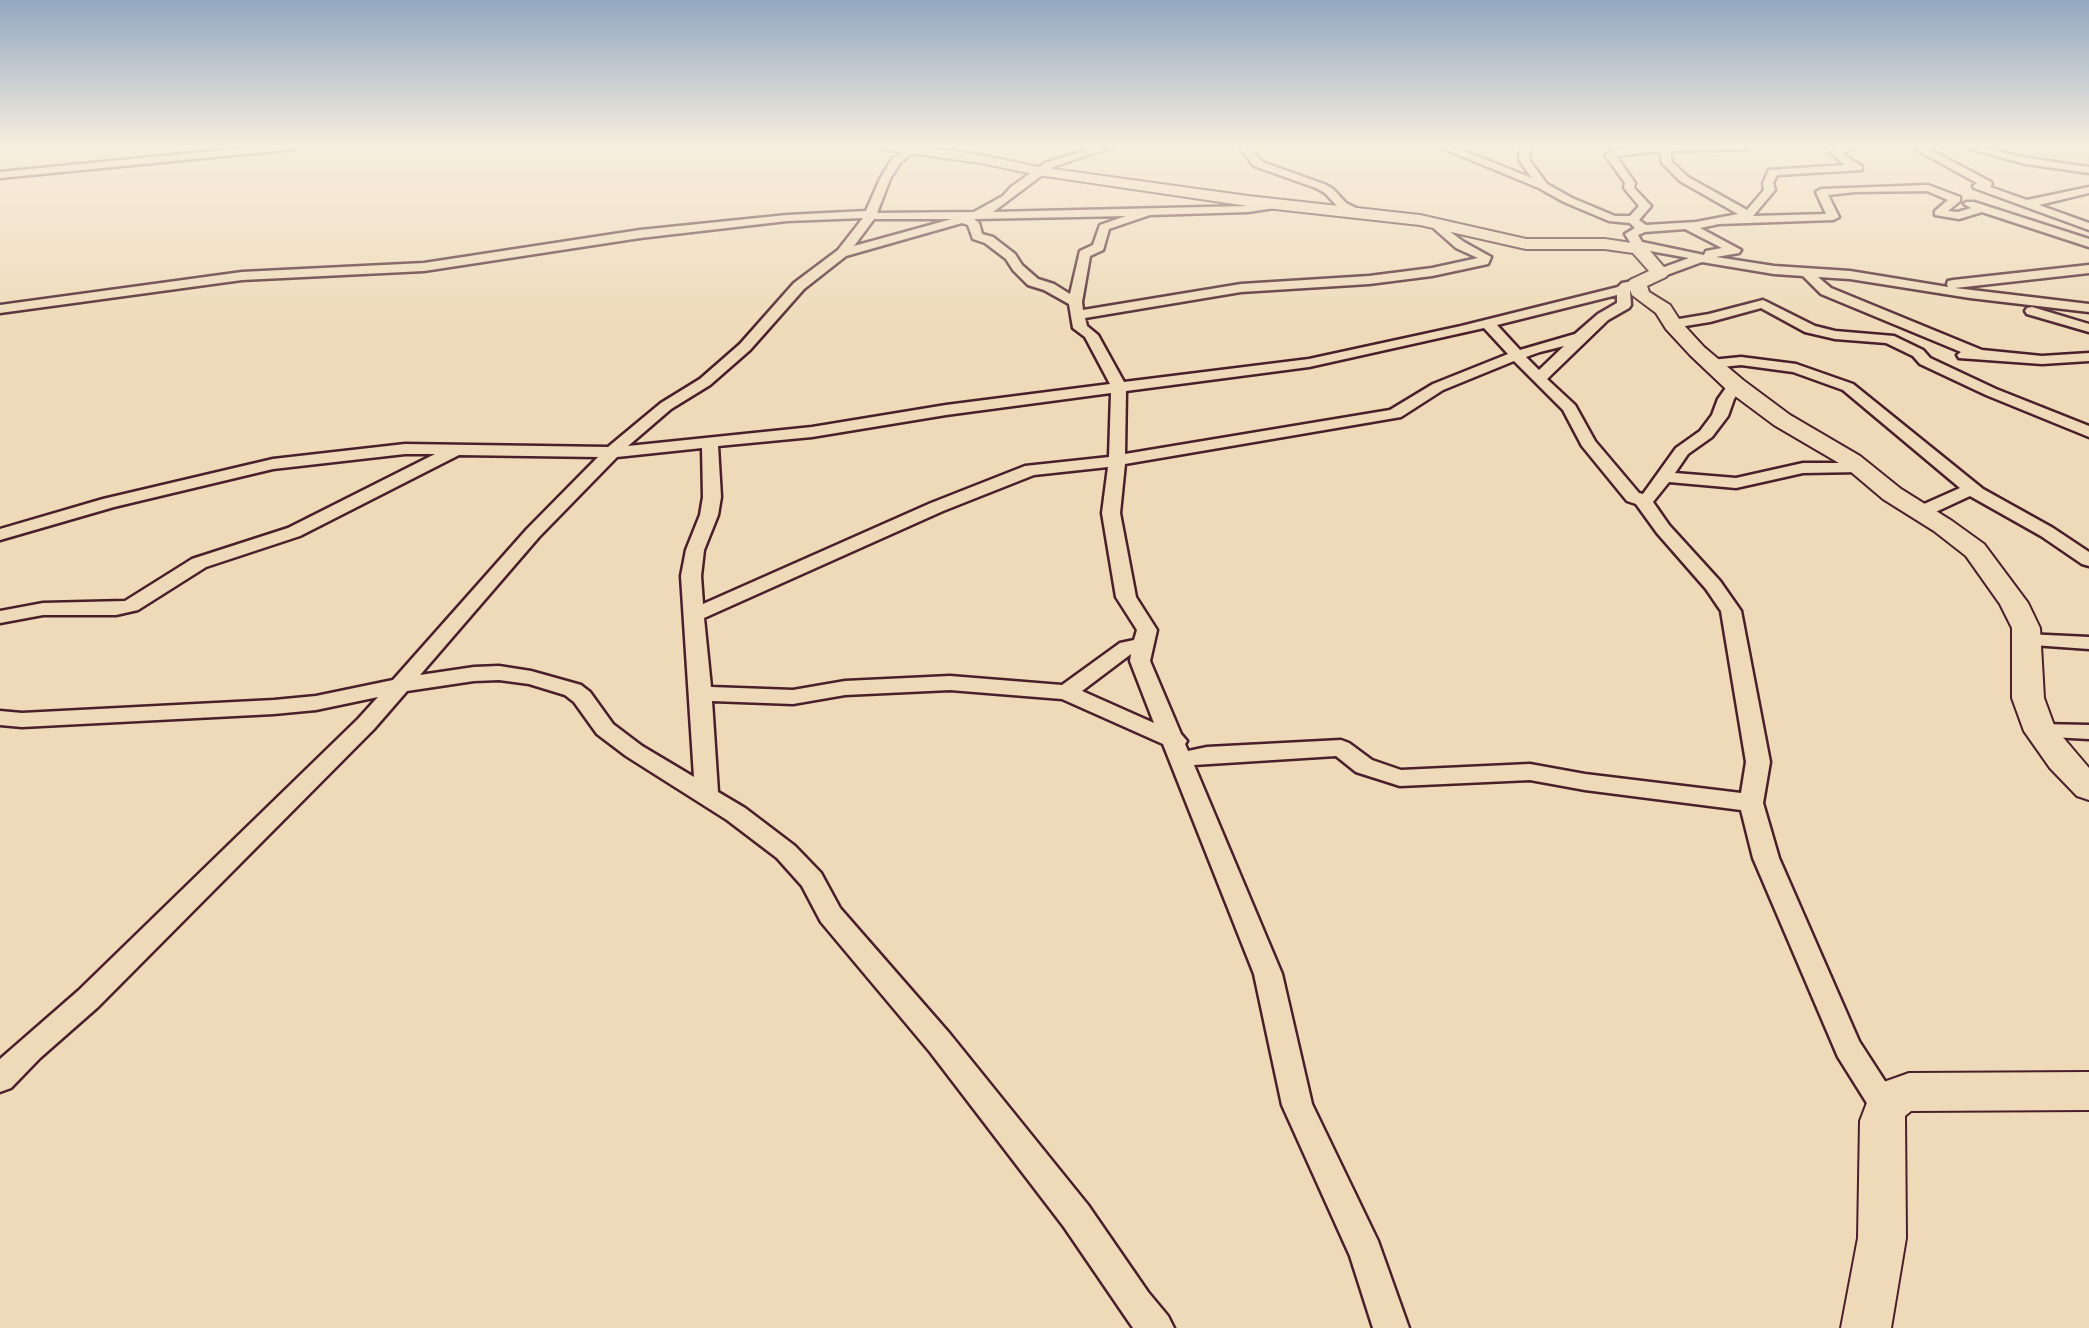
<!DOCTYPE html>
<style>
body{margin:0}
canvas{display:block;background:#eedab8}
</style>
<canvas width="2089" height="1328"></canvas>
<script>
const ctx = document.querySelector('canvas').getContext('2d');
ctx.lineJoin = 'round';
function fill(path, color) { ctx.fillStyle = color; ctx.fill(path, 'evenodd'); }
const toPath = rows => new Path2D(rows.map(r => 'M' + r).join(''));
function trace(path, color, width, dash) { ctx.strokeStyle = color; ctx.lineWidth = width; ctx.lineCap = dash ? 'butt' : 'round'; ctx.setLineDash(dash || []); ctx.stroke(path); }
fill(toPath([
 [1989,146,2089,146,2089,162,2025,160]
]), '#d6bea3');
const street = toPath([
 [264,146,300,146,295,149,0,178,0,172,264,146],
 [912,146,917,149,900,163,890,179,877,213,974,212,1003,196,1011,187,1045,163,1099,146,1115,146,1053,167,993,212,1248,206,1281,201,1287,204,1281,207,1248,212,1150,215,1109,229,1103,250,1090,256,1082,302,1083,310,1241,284,1369,276,1432,268,1478,258,1456,248,1430,225,1430,221,1434,220,1464,242,1491,257,1488,264,1432,276,1369,284,1241,292,1085,318,1087,326,1098,335,1124,382,1309,359,1461,326,1618,287,1622,283,1633,281,1639,285,1630,291,1631,305,1629,308,1608,320,1547,379,1575,405,1595,441,1639,493,1643,494,1676,448,1700,431,1712,415,1718,399,1730,382,1735,380,1743,385,1734,399,1728,416,1712,437,1688,454,1675,473,1736,478,1803,463,1866,463,1868,467,1860,472,1803,473,1736,488,1669,482,1653,502,1669,525,1720,581,1741,611,1770,762,1763,803,1779,858,1859,1041,1901,1106,1897,1116,1886,1120,1875,1116,1838,1057,1753,858,1741,810,1585,790,1530,780,1400,786,1356,772,1336,756,1194,765,1282,974,1312,1104,1378,1241,1409,1328,1373,1328,1350,1256,1282,1105,1254,974,1163,744,1062,699,950,690,845,695,793,704,712,701,718,792,745,808,795,846,821,873,840,908,950,1034,1088,1205,1148,1292,1168,1316,1174,1328,1133,1328,1064,1227,930,1052,821,922,802,886,777,858,727,820,626,756,597,734,574,702,565,695,529,684,499,680,474,681,407,691,374,729,98,1007,40,1058,11,1088,0,1092,0,1059,78,991,358,719,378,697,316,710,274,714,22,727,0,725,0,711,22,713,274,700,316,696,393,680,527,529,598,457,459,455,300,536,206,567,138,610,116,615,43,615,0,623,0,611,43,603,125,601,192,559,288,528,435,454,405,454,273,469,114,507,0,540,0,529,103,499,273,459,405,444,608,447,661,403,700,379,740,344,794,283,838,250,863,218,787,221,640,238,424,271,242,280,0,313,0,305,242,272,424,263,640,230,787,215,866,211,880,179,892,159,912,146],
 [1126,216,1100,225,1093,245,1080,251,1070,294,1054,284,1038,279,1022,265,1015,254,993,237,982,234,979,223,974,219,1126,216],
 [874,219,952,219,854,246,874,219],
 [962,223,968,225,973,239,985,243,1006,259,1013,270,1028,285,1044,290,1069,304,1073,328,1085,337,1110,384,946,405,812,427,628,446,671,409,710,385,750,350,804,289,846,256,962,223],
 [1617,295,1617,303,1598,314,1575,334,1520,350,1497,325,1617,295],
 [1484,328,1508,354,1433,384,1390,410,1125,454,1126,391,1309,367,1484,328],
 [1564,346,1539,370,1526,357,1540,352,1564,346],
 [1514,361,1563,410,1582,446,1627,501,1636,504,1657,533,1706,589,1721,611,1746,762,1741,793,1585,774,1530,764,1401,770,1372,760,1349,743,1341,740,1207,747,1188,751,1185,744,1187,741,1181,734,1150,661,1157,630,1136,597,1120,513,1125,464,1401,417,1443,390,1514,361],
 [1111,393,1109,457,1025,466,931,503,703,604,701,576,704,550,718,515,721,497,718,446,812,437,946,415,1111,393],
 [702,448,703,497,700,515,686,550,681,576,694,777,642,746,613,724,590,692,581,685,531,671,499,666,474,667,420,675,539,537,617,457,702,448],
 [1108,467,1102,513,1116,597,1137,630,1134,640,1120,643,1062,685,950,676,845,681,793,690,711,687,704,618,943,511,1034,475,1108,467],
 [1131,654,1130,661,1154,723,1082,691,1131,654],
 [1239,146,1249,146,1262,162,1324,184,1333,189,1346,203,1364,212,1358,215,1354,214,1338,207,1325,193,1316,188,1254,166,1239,146],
 [1437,146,1451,146,1532,178,1519,160,1520,146,1530,146,1529,160,1547,184,1572,198,1615,216,1630,216,1639,206,1624,188,1625,183,1605,155,1615,149,1640,146,1752,146,1747,149,1670,151,1672,162,1688,177,1747,210,1764,190,1763,183,1769,170,1845,165,1830,153,1844,146,1858,146,1842,154,1862,166,1862,170,1777,175,1773,183,1775,190,1753,216,1826,214,1816,192,1821,189,1928,185,1960,197,1960,201,1948,211,1958,212,1971,208,1964,204,1966,202,1974,202,2089,239,2089,247,1982,212,1959,219,1935,215,1935,211,1948,200,1927,191,1855,192,1828,195,1839,217,1833,220,1719,224,1700,228,1741,250,1739,253,1716,257,1774,266,1850,271,1948,287,1947,284,1948,281,1953,280,2089,265,2089,273,1955,288,2089,304,2089,312,1970,298,1850,279,1818,277,1831,288,1982,350,2042,356,2089,353,2089,361,2042,364,1959,358,1957,355,1961,352,1821,294,1803,276,1774,274,1702,262,1664,276,1656,276,1654,273,1656,270,1689,258,1639,249,1629,250,1627,247,1631,244,1625,234,1635,228,1630,223,1609,221,1564,202,1539,188,1437,146],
 [1660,151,1662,163,1680,181,1738,214,1696,222,1646,225,1639,220,1651,206,1634,188,1635,183,1616,156,1660,151],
 [1685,229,1722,248,1706,251,1704,255,1642,242,1638,235,1645,232,1685,229],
 [1910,146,1923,146,1991,182,1992,184,1990,187,2027,200,2089,187,2089,193,2039,205,2089,223,2089,230,1974,188,1973,186,1977,183,1910,146],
 [1961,146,1978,146,2026,158,2089,167,2089,173,2026,164,1961,146],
 [1763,300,1815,326,1835,331,1894,336,1923,350,1930,358,1996,389,2089,426,2089,437,1986,395,1920,364,1913,356,1886,343,1835,339,1805,332,1761,308,1710,322,1673,328,1666,324,1673,320,1709,314,1763,300],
 [2032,307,2089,324,2089,332,2027,314,2025,311,2027,308,2032,307],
 [1741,357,1796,364,1853,384,1983,489,2053,528,2089,552,2089,566,2082,564,2041,536,1970,496,1927,516,1915,516,1912,512,1915,508,1960,488,1843,390,1793,372,1741,365,1711,368,1704,364,1711,360,1741,357],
 [2026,634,2089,637,2089,649,2019,644,2016,640,2019,636,2026,634],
 [2040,724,2089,725,2089,739,2032,736,2029,731,2032,726,2040,724]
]);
const secondary = toPath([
 [878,146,917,146,981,155,1038,167,1248,196,1420,215,1526,239,1605,239,1645,245,1669,273,1666,277,1647,286,1649,292,1670,305,1681,322,1704,347,1743,380,1790,415,1860,456,1901,489,1952,521,1984,544,2028,603,2040,628,2044,698,2055,728,2089,768,2089,800,2077,796,2050,768,2024,731,2012,698,2012,628,2000,604,1966,556,1934,531,1883,499,1844,466,1774,425,1727,390,1690,355,1666,329,1656,313,1632,295,1628,284,1630,280,1649,271,1633,253,1605,249,1526,249,1420,225,1248,206,1038,175,981,163,885,150,878,146],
 [2089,1072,2089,1110,1911,1111,1905,1116,1906,1238,1891,1328,1841,1328,1858,1238,1860,1121,1871,1092,1881,1083,1909,1073,2089,1072]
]);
trace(street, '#4a1f2b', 5);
trace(secondary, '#4a1f2b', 4);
fill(street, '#eedab8');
fill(secondary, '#eedab8');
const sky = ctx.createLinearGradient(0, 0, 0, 332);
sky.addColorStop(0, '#92a8c0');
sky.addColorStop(0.44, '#f7eedf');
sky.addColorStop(1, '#f7eedf00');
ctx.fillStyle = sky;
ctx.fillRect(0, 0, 2089, 332);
</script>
